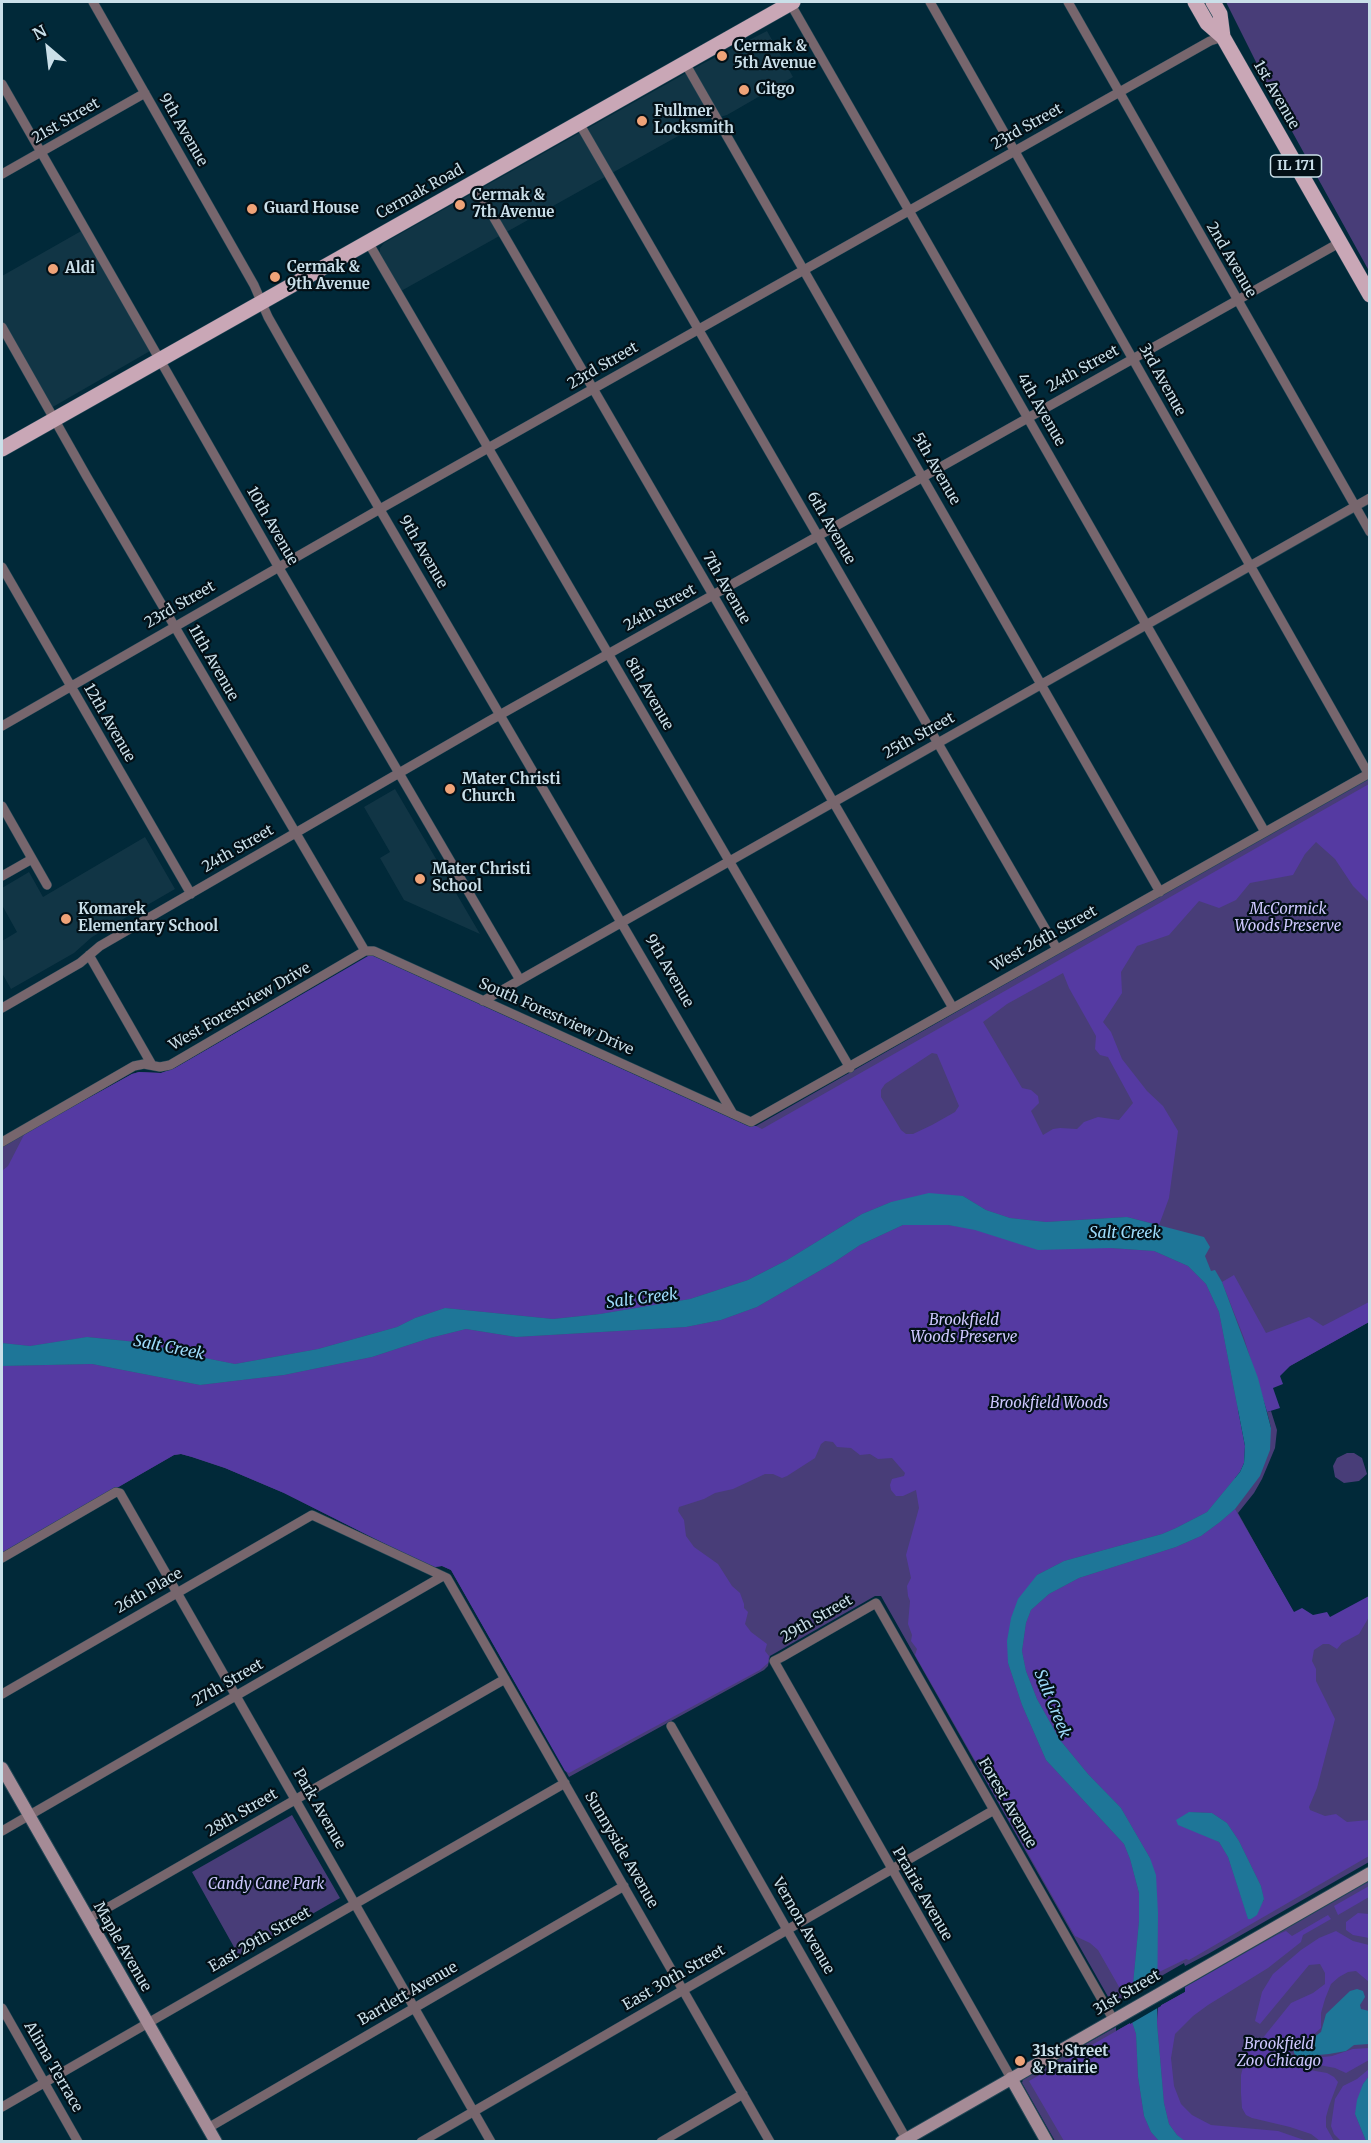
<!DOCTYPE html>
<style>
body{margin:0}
#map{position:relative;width:1371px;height:2143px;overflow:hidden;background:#012939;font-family:Merriweather,serif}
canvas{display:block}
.frame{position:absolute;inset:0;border:3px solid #cadfe9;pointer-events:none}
.north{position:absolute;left:18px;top:18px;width:60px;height:60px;-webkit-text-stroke:4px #031017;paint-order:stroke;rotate:332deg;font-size:16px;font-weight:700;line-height:24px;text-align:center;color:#cadfe9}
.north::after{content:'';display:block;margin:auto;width:21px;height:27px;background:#cadfe9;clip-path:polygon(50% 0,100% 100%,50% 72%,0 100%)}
</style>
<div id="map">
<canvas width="1371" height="2143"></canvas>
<div class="frame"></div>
<div class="north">N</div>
</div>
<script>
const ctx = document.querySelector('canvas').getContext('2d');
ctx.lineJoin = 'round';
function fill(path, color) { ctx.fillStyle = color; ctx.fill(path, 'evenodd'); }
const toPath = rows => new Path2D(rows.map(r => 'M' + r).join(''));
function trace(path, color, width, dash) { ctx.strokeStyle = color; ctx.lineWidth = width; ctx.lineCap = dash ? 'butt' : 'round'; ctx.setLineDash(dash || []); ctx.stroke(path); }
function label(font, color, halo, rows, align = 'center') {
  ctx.font = font + ' Merriweather,serif'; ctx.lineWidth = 4.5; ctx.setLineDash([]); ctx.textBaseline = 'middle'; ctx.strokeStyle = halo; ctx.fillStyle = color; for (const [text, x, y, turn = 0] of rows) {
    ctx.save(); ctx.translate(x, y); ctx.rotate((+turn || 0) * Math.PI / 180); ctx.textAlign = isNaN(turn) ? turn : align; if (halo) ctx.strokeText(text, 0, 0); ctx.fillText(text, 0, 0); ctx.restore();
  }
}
fill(toPath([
 [767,31,793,77,727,115,705,121,401,291,380,253,380,248,384,243,702,64],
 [83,230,150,351,51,408,2,321,2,276],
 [395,789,480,934,404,900,380,858,390,852,364,807],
 [145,837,175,889,92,937,74,953,11,989,2,973,2,941,17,932,2,905,2,888,29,872,43,897]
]), '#113545');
fill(toPath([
 [1226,2,1369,2,1369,271,1278,106],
 [1369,777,1369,1322,1236,1396,1238,1404,1235,1480,1226,1492,1234,1508,1271,1428,1267,1412,1271,1411,1277,1430,1275,1448,1262,1479,1254,1493,1238,1513,1309,1640,1369,1607,1369,1862,1208,1954,1185,1966,1184,1963,1116,2002,1116,2005,1111,2002,881,1596,875,1596,770,1656,768,1666,764,1670,569,1777,451,1570,442,1566,435,1567,429,1566,284,1493,225,1468,192,1457,181,1454,174,1455,2,1554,2,1146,132,1074,139,1072,161,1073,175,1068,371,956,748,1126,756,1126],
 [1347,1453,1354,1453,1362,1458,1367,1474,1359,1481,1344,1483,1335,1477,1333,1466,1337,1458],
 [292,1815,340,1898,239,1956,192,1872],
 [1369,1880,1369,2141,1055,2141,1022,2083,1023,2079,1116,2027,1116,2031,1132,2022,1157,2023,1158,2007,1185,1992,1185,1987]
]), '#483d78');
fill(toPath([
 [1369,784,1369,902,1353,886,1335,859,1316,842,1305,854,1293,875,1250,883,1236,900,1219,908,1199,901,1169,935,1137,946,1121,972,1122,993,1103,1022,1111,1032,1122,1059,1147,1091,1163,1106,1178,1131,1169,1198,1159,1225,1127,1217,1046,1222,1010,1218,986,1210,963,1196,891,1202,862,1214,787,1260,748,1280,690,1299,600,1314,553,1319,445,1308,415,1318,397,1327,318,1349,235,1364,185,1354,146,1343,88,1337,30,1346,2,1343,2,1171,8,1166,25,1133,132,1074,139,1072,161,1073,175,1068,368,956,374,956,748,1126,756,1126,762,1129],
 [1063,973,1069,988,1096,1036,1095,1049,1100,1055,1108,1057,1133,1103,1119,1120,1098,1117,1084,1122,1077,1129,1060,1128,1053,1129,1043,1135,1031,1111,1039,1103,1038,1096,1031,1090,1022,1088,983,1022,1007,1004],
 [932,1053,937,1054,959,1106,955,1112,932,1125,913,1134,906,1134,901,1130,881,1097,881,1090,885,1084],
 [903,1225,948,1225,1110,1248,1154,1251,1188,1266,1206,1284,1219,1312,1245,1446,1244,1463,1240,1472,1207,1512,1176,1528,1162,1534,1064,1561,1037,1575,1008,1663,1022,1705,1046,1760,1124,1844,1130,1859,1139,1893,1139,1921,1133,1984,1130,1993,1122,1992,1098,1950,1090,1943,1075,1936,915,1655,917,1649,911,1641,912,1635,908,1624,910,1601,908,1596,907,1586,911,1578,906,1555,919,1508,916,1490,903,1496,896,1496,891,1490,890,1485,892,1479,904,1476,905,1473,892,1458,878,1459,870,1454,860,1455,851,1448,837,1447,833,1442,825,1441,821,1444,815,1458,787,1476,782,1478,773,1474,765,1474,733,1489,715,1493,704,1499,679,1507,678,1511,684,1520,686,1536,694,1547,718,1564,732,1586,740,1593,744,1604,744,1608,748,1612,745,1624,751,1632,767,1644,765,1651,769,1656,768,1663,760,1670,569,1773,565,1771,451,1570,442,1566,435,1567,429,1566,284,1493,225,1468,192,1457,181,1454,174,1455,2,1554,2,1366,92,1364,200,1385,284,1375,372,1357,430,1338,466,1329,516,1337,686,1327,721,1320,757,1307,833,1263,860,1245],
 [1234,1275,1266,1333,1309,1317,1323,1326,1369,1302,1369,1322,1290,1366,1280,1376,1283,1384,1273,1388,1280,1408,1267,1412,1244,1338,1222,1282],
 [1235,1509,1294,1612,1302,1608,1313,1615,1327,1612,1330,1617,1369,1596,1369,1617,1359,1634,1342,1643,1337,1649,1329,1644,1323,1644,1314,1650,1312,1661,1316,1669,1316,1681,1335,1719,1317,1788,1309,1807,1310,1810,1325,1816,1336,1814,1347,1822,1369,1820,1369,1856,1189,1960,1186,1959,1157,1973,1150,1858,1121,1808,1088,1774,1060,1740,1037,1699,1026,1671,1022,1651,1026,1623,1031,1610,1049,1594,1079,1578,1176,1547,1201,1536,1220,1522],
 [1189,1812,1212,1813,1227,1823,1239,1841,1261,1886,1264,1900,1251,1919,1248,1918,1228,1857,1219,1842,1200,1832],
 [1369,1886,1369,1897,1338,1915,1334,1906],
 [1358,1913,1369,1914,1369,1938,1353,1935,1346,1930,1346,1922],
 [1328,1915,1331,1919,1303,1935,1301,1942,1268,1968,1208,2005,1193,2016,1175,2034,1171,2058,1174,2086,1181,2104,1192,2115,1211,2125,1278,2131,1307,2141,1185,2142,1177,2135,1169,2124,1164,2103,1157,2023,1158,2007,1185,1992,1185,1987,1277,1935,1286,1931,1292,1936],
 [1336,1931,1353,1941,1369,1945,1369,1982,1356,1971,1348,1972,1339,1977,1331,1984,1325,1999,1321,2013,1321,2028,1311,2037,1292,2046,1289,2054,1291,2057,1297,2060,1332,2056,1353,2049,1369,2048,1369,2060,1346,2073,1335,2068,1293,2060,1268,2045,1262,2039,1291,2003,1313,1993,1325,1984,1325,1973,1320,1964,1309,1965,1260,2024,1255,2021,1262,1992,1273,1974,1301,1950,1319,1938],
 [1132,2022,1136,2034,1138,2077,1144,2116,1151,2132,1159,2141,1064,2141,1029,2081],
 [1250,2040,1304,2069,1327,2073,1334,2077,1338,2082,1329,2106,1326,2117,1326,2127,1334,2141,1320,2141,1311,2134,1290,2127,1252,2118,1246,2115,1242,2108,1241,2093,1241,2075],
 [1369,2069,1369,2076,1363,2084,1355,2114,1366,2141,1341,2141,1334,2134,1331,2126,1335,2099,1343,2086,1357,2079]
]), '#553aa2');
fill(toPath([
 [929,1193,963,1196,986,1210,1010,1218,1046,1222,1127,1217,1204,1237,1210,1247,1205,1256,1211,1271,1215,1270,1222,1282,1258,1378,1271,1428,1270,1450,1260,1476,1235,1509,1220,1522,1201,1536,1176,1547,1079,1578,1049,1594,1031,1610,1026,1623,1022,1651,1026,1671,1037,1699,1060,1740,1088,1774,1121,1808,1150,1858,1156,1875,1158,1913,1157,2023,1164,2103,1169,2124,1177,2135,1185,2141,1159,2141,1151,2132,1144,2116,1138,2077,1136,2034,1132,2022,1130,1995,1133,1984,1139,1921,1139,1893,1130,1859,1124,1844,1046,1760,1022,1705,1008,1663,1007,1641,1011,1618,1018,1599,1037,1575,1064,1561,1162,1534,1176,1528,1207,1512,1240,1472,1244,1463,1245,1446,1219,1312,1206,1284,1188,1266,1154,1251,1110,1248,1038,1250,975,1230,948,1225,903,1225,860,1245,833,1263,757,1307,721,1320,686,1327,516,1337,466,1329,430,1338,372,1357,284,1375,200,1385,92,1364,2,1366,2,1343,30,1346,87,1337,146,1343,185,1354,235,1364,318,1349,397,1327,415,1318,445,1308,553,1319,600,1314,690,1299,748,1280,787,1260,862,1214,891,1202],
 [1189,1812,1212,1813,1227,1823,1239,1841,1261,1886,1264,1899,1257,1915,1251,1919,1248,1919,1228,1857,1219,1842,1178,1825,1176,1820],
 [1357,1989,1363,1991,1365,1997,1360,2005,1361,2009,1369,2011,1369,2044,1354,2045,1346,2051,1329,2054,1297,2057,1294,2053,1294,2049,1300,2044,1309,2041,1321,2032,1326,2014,1350,1991],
 [1369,2076,1369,2141,1366,2141,1355,2114,1357,2100,1363,2084]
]), '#1e7698');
fill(toPath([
 [1161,1976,1161,2006,1130,2024,1127,1996]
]), '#012939');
const street = toPath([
 [93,2,254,285,268,317,289,354,733,1114],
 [930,2,1368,773],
 [1068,2,1370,532],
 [790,3,1265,832],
 [685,63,1160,892],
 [2,84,279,568,520,980],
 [579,123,1057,949],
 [2,174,145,93],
 [473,182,953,1008],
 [368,242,850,1068],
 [2,327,87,477,365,951],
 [2,567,191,894],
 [2,726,380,509,1210,41,1223,37],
 [2,806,47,885],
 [2,876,32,859],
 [89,955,152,1065],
 [483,1001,1370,498],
 [2,1008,80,963,100,946,489,721,1339,243],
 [2,1142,134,1066,144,1064,160,1067,170,1065,365,951,374,951,751,1122,1370,773],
 [2,1558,116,1492,120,1493,491,2142],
 [2,1694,312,1515,447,1578,770,2142],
 [671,1726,908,2142],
 [2,1831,443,1576],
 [88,1919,505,1679],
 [2,2008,78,2142],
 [1011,2078,774,1661,782,1657,876,1603,1113,2019],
 [2,2107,565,1783],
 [208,2128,624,1886],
 [421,2142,994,1810],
 [661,2142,743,2094]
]);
const secondary = toPath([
 [2,1768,216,2142],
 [1011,2078,1047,2142],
 [901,2142,1370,1873]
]);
const primary = toPath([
 [1195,2,1207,23,1223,37,1370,295],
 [1213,2,1220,14,1223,37],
 [2,449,793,2]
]);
trace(street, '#214655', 10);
trace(secondary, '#214655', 14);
trace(primary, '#214655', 16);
trace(street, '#77666d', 9);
trace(secondary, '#a58b96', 12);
trace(primary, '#c9a7b6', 15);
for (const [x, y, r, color] of [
 [722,56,6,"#efa378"],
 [744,90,6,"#efa378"],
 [642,121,6,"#efa378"],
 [460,205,6,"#efa378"],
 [252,209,6,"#efa378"],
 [53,269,6,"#efa378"],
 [275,277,6,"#efa378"],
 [450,789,6,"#efa378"],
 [420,879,6,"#efa378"],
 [66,919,6,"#efa378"],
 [1020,2061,6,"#efa378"]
]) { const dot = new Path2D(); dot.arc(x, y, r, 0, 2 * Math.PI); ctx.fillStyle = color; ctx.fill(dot); trace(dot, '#031017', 2); }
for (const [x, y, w] of [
 [1296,166,51]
]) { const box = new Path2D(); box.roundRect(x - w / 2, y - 11, w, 22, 4.5); ctx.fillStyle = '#031017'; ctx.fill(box); trace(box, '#cadfe9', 1.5); }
label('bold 14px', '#cadfe9', null, [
 ["IL 171",1296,166]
]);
label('bold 15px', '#cadfe9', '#031017', [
 ["Cermak &",734,47],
 ["5th Avenue",734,64],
 ["Citgo",756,90],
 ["Fullmer",654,112],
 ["Locksmith",654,129],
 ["Cermak &",472,196],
 ["7th Avenue",472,213],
 ["Guard House",264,209],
 ["Cermak &",287,268],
 ["9th Avenue",287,285],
 ["Aldi",65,269],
 ["Mater Christi",462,780],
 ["Church",462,797],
 ["Mater Christi",432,870],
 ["School",432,887],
 ["Komarek",78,910],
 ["Elementary School",78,927],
 ["31st Street",1032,2052],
 ["& Prairie",1032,2069]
], 'left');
label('15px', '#cadfe9', '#031017', [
 ["1st Avenue",1276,95,60],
 ["21st Street",66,121,-30],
 ["23rd Street",1027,127,-29],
 ["9th Avenue",183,130,60],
 ["Cermak Road",420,192,-29],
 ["2nd Avenue",1231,260,60],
 ["23rd Street",603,366,-30],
 ["24th Street",1083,369,-29],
 ["3rd Avenue",1162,380,61],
 ["4th Avenue",1041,410,60],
 ["5th Avenue",936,469,60],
 ["10th Avenue",272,526,60],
 ["6th Avenue",831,528,60],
 ["9th Avenue",423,552,60],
 ["7th Avenue",726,588,60],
 ["23rd Street",180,605,-30],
 ["24th Street",660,608,-29],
 ["11th Avenue",213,663,60],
 ["8th Avenue",649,694,60],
 ["12th Avenue",109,723,60],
 ["25th Street",919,736,-29],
 ["24th Street",238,849,-30],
 ["West 26th Street",1044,939,-29],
 ["9th Avenue",669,971,60],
 ["West Forestview Drive",240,1007,-30],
 ["South Forestview Drive",556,1017,24],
 ["26th Place",149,1591,-30],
 ["29th Street",817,1619,-30],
 ["27th Street",228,1683,-30],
 ["Forest Avenue",1007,1803,60],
 ["Park Avenue",319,1809,60],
 ["28th Street",242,1813,-30],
 ["Sunnyside Avenue",621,1850,60],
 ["Prairie Avenue",922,1894,60],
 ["Vernon Avenue",803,1926,60],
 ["East 29th Street",260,1940,-30],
 ["Maple Avenue",122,1947,60],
 ["East 30th Street",674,1978,-30],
 ["31st Street",1127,1993,-30],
 ["Bartlett Avenue",408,1994,-30],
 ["Alima Terrace",53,2067,60]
]);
label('italic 15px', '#cdc7fd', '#031017', [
 ["McCormick",1288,910],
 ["Woods Preserve",1288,927],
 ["Brookfield",964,1321],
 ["Woods Preserve",964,1338],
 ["Brookfield Woods",1049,1404],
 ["Candy Cane Park",266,1885],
 ["Brookfield",1279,2045],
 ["Zoo Chicago",1279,2062]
]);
label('italic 16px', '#9ddbfa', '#031017', [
 ["Salt Creek",1125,1233],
 ["Salt Creek",642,1299,-7],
 ["Salt Creek",169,1348,11],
 ["Salt Creek",1052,1704,68]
]);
</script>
